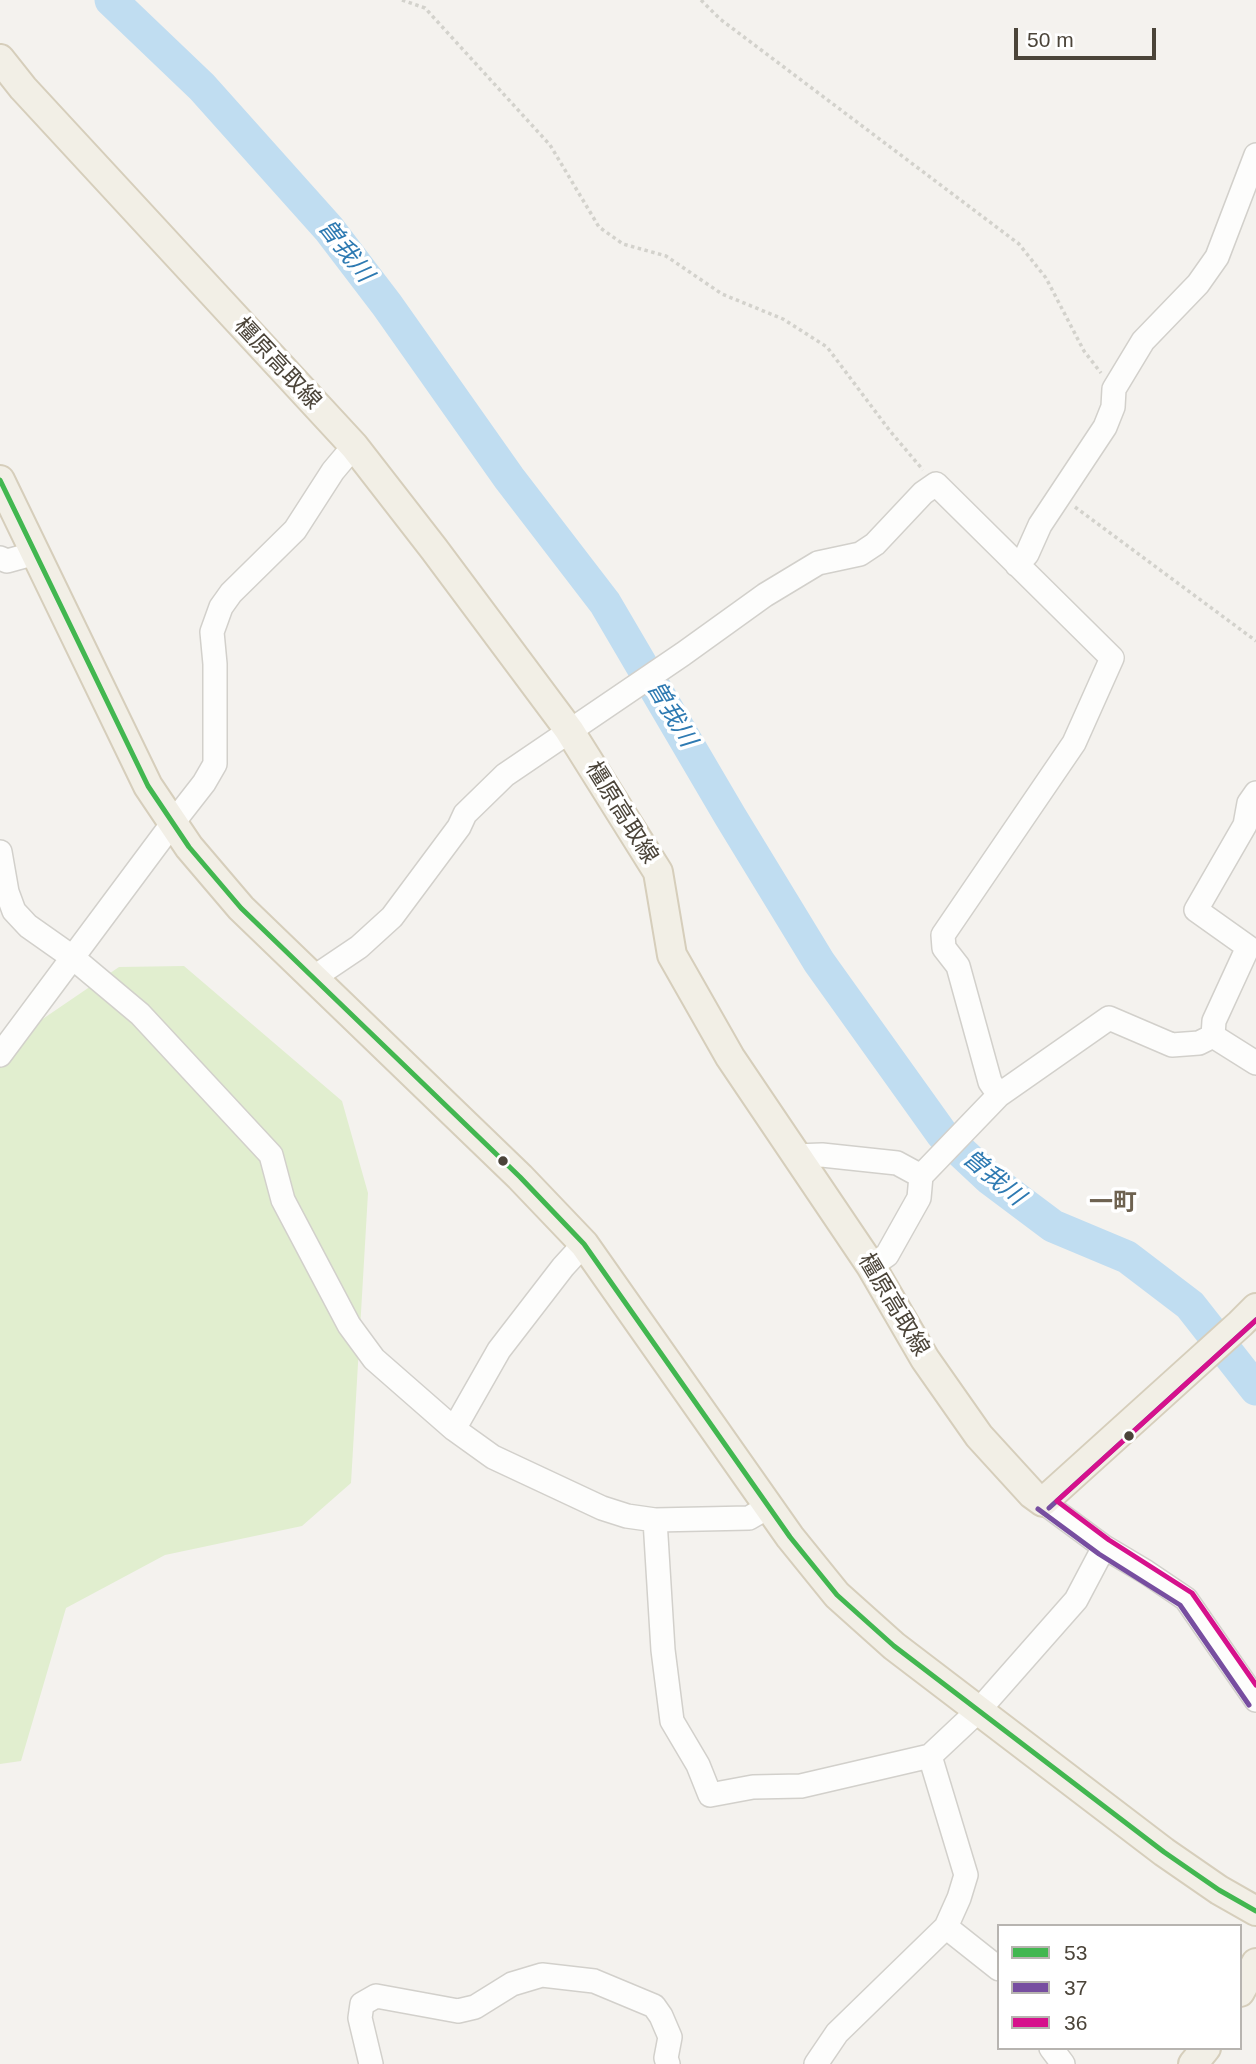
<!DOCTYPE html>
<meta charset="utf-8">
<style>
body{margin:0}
#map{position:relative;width:1256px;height:2064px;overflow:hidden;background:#f4f2ee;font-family:Arial,sans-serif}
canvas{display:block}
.legend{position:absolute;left:997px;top:1924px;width:245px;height:126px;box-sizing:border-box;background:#fff;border:2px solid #b7b4b0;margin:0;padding:9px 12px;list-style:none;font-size:21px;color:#4b4439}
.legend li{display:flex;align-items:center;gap:14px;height:35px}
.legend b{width:35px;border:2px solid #b7b4b0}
.scale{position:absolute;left:1014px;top:28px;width:142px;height:32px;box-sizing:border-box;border:4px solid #4b4439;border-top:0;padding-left:9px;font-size:21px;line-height:24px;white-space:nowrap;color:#4b4439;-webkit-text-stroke:5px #fff;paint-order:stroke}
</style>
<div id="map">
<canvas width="1256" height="2064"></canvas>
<ul class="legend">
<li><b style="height:9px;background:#42b750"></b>53</li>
<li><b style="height:9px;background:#774ea0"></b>37</li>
<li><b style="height:9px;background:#d6118c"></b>36</li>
</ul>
<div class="scale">50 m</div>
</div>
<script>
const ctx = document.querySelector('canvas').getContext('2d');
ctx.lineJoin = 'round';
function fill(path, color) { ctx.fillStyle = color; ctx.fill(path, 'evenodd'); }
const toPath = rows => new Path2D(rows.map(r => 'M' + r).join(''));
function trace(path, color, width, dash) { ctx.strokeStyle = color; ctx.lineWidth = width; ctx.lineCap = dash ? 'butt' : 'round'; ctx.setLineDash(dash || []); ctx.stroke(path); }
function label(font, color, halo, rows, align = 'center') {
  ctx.font = font + ' Arial,"Noto Sans JP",sans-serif'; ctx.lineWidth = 7; ctx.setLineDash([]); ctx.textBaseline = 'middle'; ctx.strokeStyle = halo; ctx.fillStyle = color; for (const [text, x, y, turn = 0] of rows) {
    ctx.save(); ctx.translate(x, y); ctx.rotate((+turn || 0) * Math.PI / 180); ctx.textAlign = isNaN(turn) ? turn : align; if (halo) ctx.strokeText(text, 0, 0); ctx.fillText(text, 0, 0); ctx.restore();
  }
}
fill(toPath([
 [184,966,342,1101,368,1193,351,1483,302,1526,165,1555,66,1608,21,1761,0,1764,0,1048,119,967]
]), '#e1eecf');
trace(toPath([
 [111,0,202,87,329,229,387,305,509,478,605,603,730,816,819,962,942,1134,989,1178,1053,1226,1127,1257,1190,1305,1256,1389]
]), '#c0ddf1', 33);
const minor = toPath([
 [0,558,7,561,36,553],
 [1017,565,1027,554,1040,525,1105,427,1113,407,1114,389,1143,341,1198,284,1217,257,1256,155],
 [0,852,7,892,14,911,28,926,72,957,140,1014,271,1155,283,1200,349,1325,374,1359,454,1429,493,1457,602,1508,627,1516,655,1520,749,1518,768,1507],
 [313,978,359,947,392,917,459,827,465,814,505,775,683,654,765,595,818,563,860,554,875,544,923,493,936,484,1112,658,1074,743,943,935,944,948,958,966,990,1082,999,1095],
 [1213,1036,1214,1021,1248,947,1196,910,1245,825,1249,803,1256,793],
 [0,1055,172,824,204,783,215,764,215,664,212,632,221,607,231,593,295,530,333,471,354,446],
 [795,1156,822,1155,897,1163,921,1176],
 [871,1266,887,1255,919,1198,921,1176,999,1095,1109,1018,1172,1045,1199,1043,1213,1036,1256,1063],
 [454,1429,499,1350,563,1267,584,1244],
 [1043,1502,1104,1547,1146,1572,1186,1599,1256,1700],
 [655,1520,663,1650,672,1721,698,1765,710,1795,753,1787,801,1786,930,1756,979,1710,1076,1600,1104,1547],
 [946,1927,999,1969],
 [1051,2048,1063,2064],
 [371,2064,360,2018,362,2004,376,1996,458,2011,475,2007,512,1984,542,1975,594,1981,654,2006,661,2016,670,2037,666,2058,668,2064],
 [816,2064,837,2033,946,1927,959,1898,966,1875,930,1756]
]);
const major = toPath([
 [0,59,23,88,354,446,434,549,569,730,658,872,672,955,730,1057,871,1266,925,1359,979,1436,1032,1494,1043,1502,1240,1324,1256,1308],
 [0,480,148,786,189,847,241,908,520,1177,584,1244,790,1537,837,1595,894,1646,1164,1852,1219,1890,1256,1911],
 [1240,1992,1256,1963],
 [1193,2064,1206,2048]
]);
trace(minor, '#d2d0cb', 26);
trace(major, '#d6cebb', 32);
trace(toPath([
 [402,0,425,8,550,145,599,227,623,244,666,256,722,294,783,319,827,347,890,431,923,470],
 [701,0,720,19,1019,244,1046,278,1084,351,1101,373],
 [1075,507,1256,641]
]), '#d3d2cc', 3.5, [3.5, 3.5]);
trace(minor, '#fdfdfc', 23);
trace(major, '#f2efe6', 28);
trace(toPath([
 [0,480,148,786,189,847,241,908,520,1177,584,1244,790,1537,837,1595,894,1646,1164,1852,1219,1890,1256,1911]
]), '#42b750', 5);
trace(toPath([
 [1049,1508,1256,1320],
 [1038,1509,1099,1554,1180,1605,1249,1705]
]), '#774ea0', 5);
trace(toPath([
 [1256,1320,1057,1501,1109,1540,1192,1593,1256,1685]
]), '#d6118c', 5);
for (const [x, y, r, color] of [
 [503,1161,6,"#4b4439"],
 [1129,1436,6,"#4b4439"]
]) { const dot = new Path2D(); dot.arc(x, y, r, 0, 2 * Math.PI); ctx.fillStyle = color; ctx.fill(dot); trace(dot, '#fff', 2.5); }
label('23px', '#4b4439', '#fff', [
 ["橿原高取線",277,364,47],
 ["橿原高取線",621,813,58],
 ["橿原高取線",893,1305,59]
]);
label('italic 24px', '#2e7ab2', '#fff', [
 ["曽我川",345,251,52],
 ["曽我川",671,714,59],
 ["曽我川",993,1178,40]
]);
label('bold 24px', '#6e6250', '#fff', [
 ["一町",1113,1203]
]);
</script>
